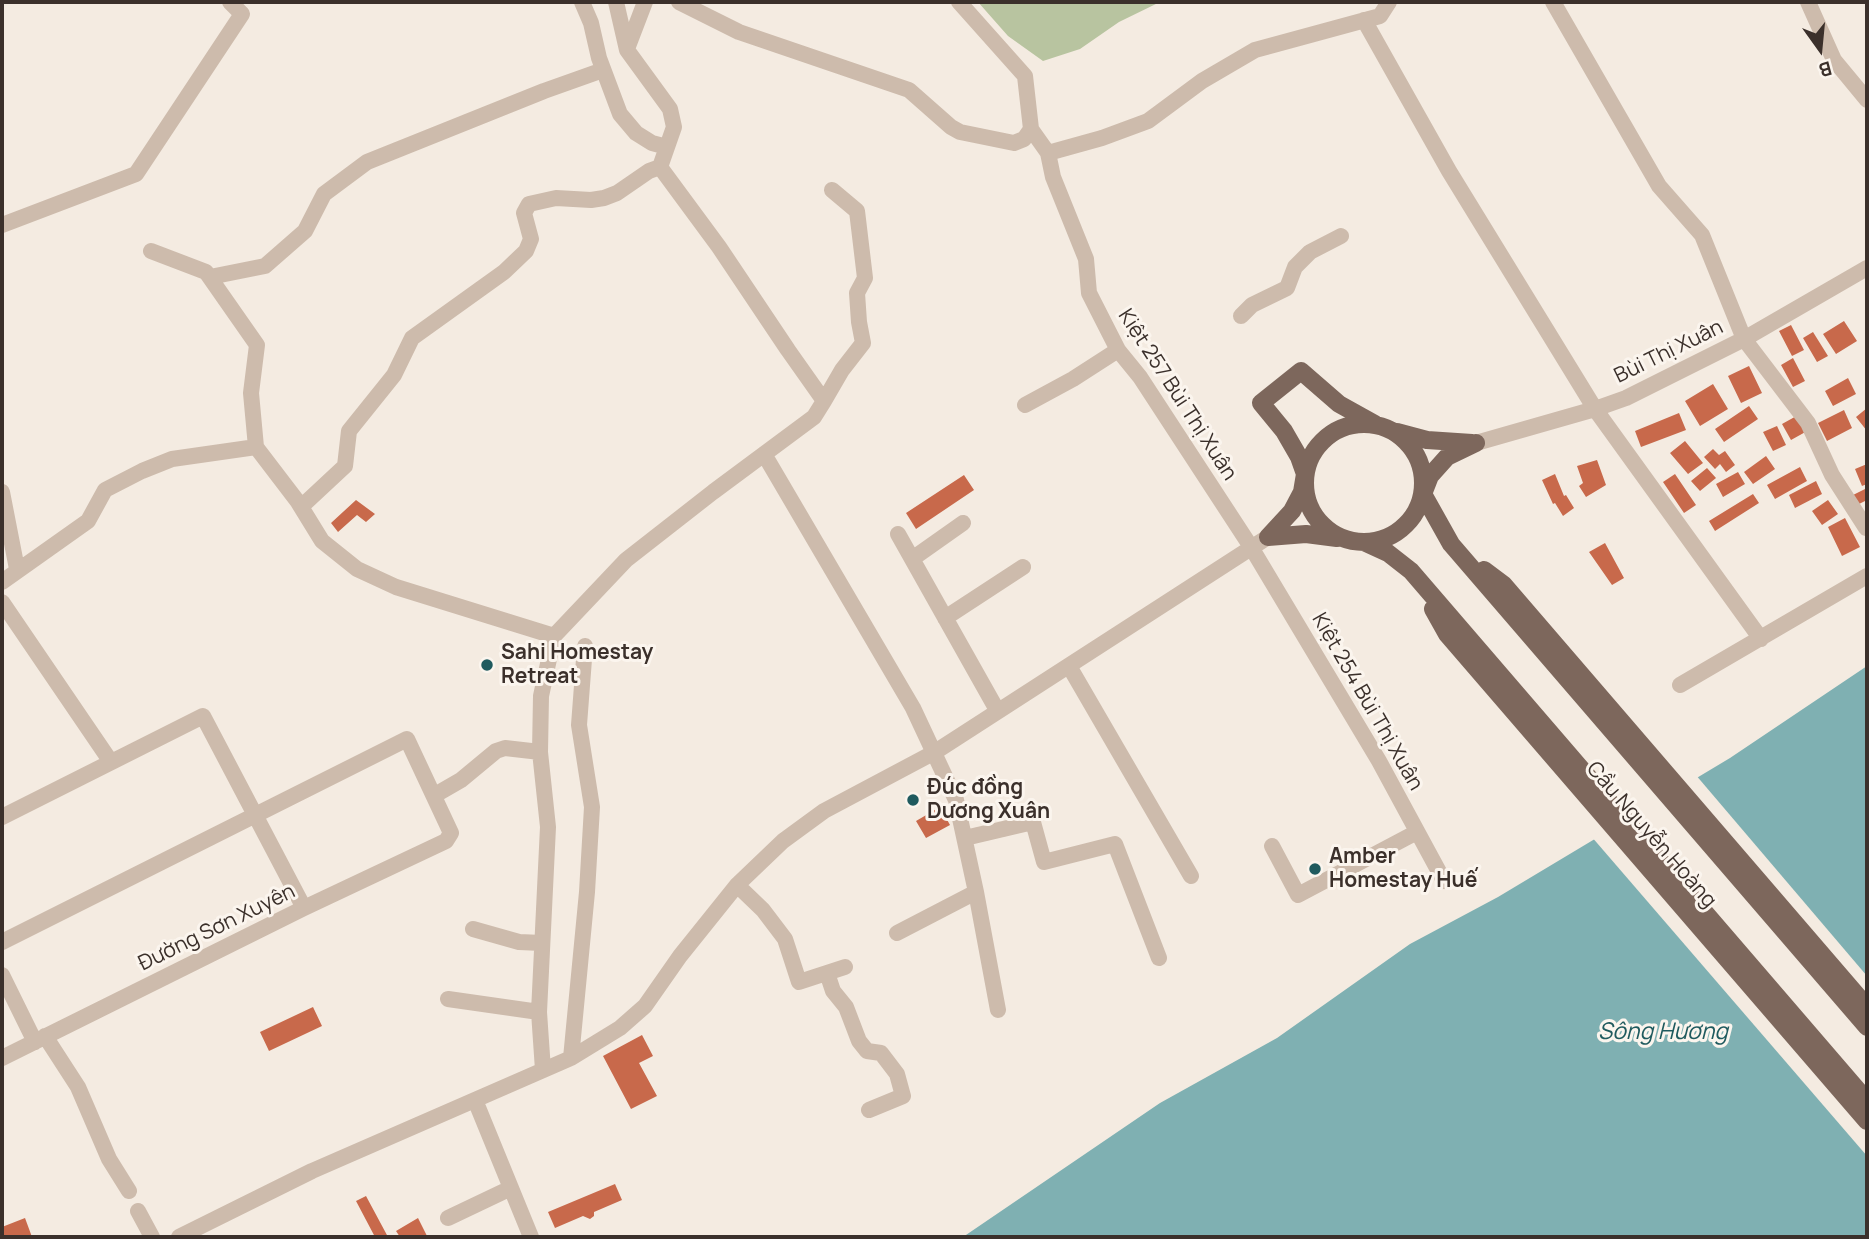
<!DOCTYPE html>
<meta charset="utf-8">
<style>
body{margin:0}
#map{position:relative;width:1869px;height:1239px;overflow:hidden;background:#f4ebe1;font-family:Manrope,sans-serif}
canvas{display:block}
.frame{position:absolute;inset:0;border:4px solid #3b302b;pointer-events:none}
.north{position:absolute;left:1785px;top:14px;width:70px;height:70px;-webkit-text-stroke:5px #fbf5ee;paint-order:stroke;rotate:165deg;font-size:19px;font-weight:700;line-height:28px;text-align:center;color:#3b302b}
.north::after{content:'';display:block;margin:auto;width:24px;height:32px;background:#3b302b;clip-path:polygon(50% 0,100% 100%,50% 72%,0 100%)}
</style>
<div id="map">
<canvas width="1869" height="1239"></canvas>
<div class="frame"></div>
<div class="north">B</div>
</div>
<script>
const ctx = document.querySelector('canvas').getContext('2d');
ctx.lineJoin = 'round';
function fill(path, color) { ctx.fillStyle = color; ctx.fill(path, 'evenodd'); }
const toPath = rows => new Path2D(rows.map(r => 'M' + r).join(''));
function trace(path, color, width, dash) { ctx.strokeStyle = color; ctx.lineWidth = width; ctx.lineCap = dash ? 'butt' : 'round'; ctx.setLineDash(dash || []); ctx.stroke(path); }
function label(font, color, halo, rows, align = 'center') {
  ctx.font = font + ' Manrope,sans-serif'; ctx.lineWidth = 6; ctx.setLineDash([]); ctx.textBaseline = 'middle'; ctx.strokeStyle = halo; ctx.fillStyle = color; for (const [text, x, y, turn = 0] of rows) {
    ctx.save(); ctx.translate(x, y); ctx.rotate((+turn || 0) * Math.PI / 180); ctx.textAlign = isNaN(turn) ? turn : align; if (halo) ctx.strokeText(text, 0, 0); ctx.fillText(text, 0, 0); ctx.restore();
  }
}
fill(toPath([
 [978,2,1160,2,1119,22,1080,49,1043,61,1008,36]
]), '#b8c4a0');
fill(toPath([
 [1867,666,1867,1237,963,1237,1160,1103,1277,1038,1410,944,1498,897,1730,758]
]), '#7fb0b2');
fill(toPath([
 [1695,774,1867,976,1867,1156,1591,836]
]), '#f4ebe1');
fill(toPath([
 [1844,321,1857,341,1836,354,1823,334],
 [1791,325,1804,350,1792,356,1779,331],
 [1813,332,1828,356,1817,362,1803,338],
 [1793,358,1805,381,1793,387,1781,365],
 [1749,366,1762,393,1741,403,1728,376],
 [1848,378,1856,394,1833,406,1825,391],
 [1713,384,1728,409,1700,426,1685,401],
 [1749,406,1758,419,1724,442,1715,429],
 [1867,408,1867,431,1856,417],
 [1844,410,1852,428,1827,441,1818,423],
 [1679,413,1686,430,1641,447,1635,431],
 [1800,414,1809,430,1791,440,1782,424],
 [1777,426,1786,445,1773,451,1763,432],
 [1685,441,1703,463,1688,474,1670,453],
 [1713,449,1719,455,1725,451,1735,465,1726,472,1720,464,1715,469,1704,457],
 [1766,456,1775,469,1753,484,1744,472],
 [1597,460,1606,485,1586,497,1579,486,1583,483,1577,466],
 [1867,464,1867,484,1862,486,1855,469],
 [1800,467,1807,481,1775,499,1767,485],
 [1707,468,1716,478,1700,491,1691,481],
 [1738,472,1745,484,1723,497,1716,484],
 [1555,474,1564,496,1566,495,1574,508,1563,516,1555,503,1553,504,1542,480],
 [1675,474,1696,505,1684,513,1663,482],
 [964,475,974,490,916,529,906,513],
 [1816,481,1822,494,1795,508,1789,495],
 [1867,488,1867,500,1857,505,1853,495],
 [1753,494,1759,503,1715,531,1709,521],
 [356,500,375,514,366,522,357,515,338,532,331,523],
 [1828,500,1838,514,1822,525,1812,511],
 [1845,518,1860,547,1842,556,1828,527],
 [1605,543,1624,578,1612,585,1589,552],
 [940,807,950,825,926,838,916,821],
 [313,1007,322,1026,269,1051,260,1032],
 [642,1035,653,1056,639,1063,657,1096,631,1109,603,1056],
 [615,1184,622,1200,594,1212,594,1216,590,1219,583,1216,555,1228,548,1212],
 [366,1196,388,1237,375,1237,356,1201],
 [25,1218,32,1237,2,1237,2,1227],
 [418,1218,427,1236,400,1237,396,1231]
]), '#c8694b');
trace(toPath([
 [582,2,591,23,599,58,620,114,636,133,652,143,667,147],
 [679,2,739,32,909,90,951,127,960,132,1014,143,1024,139,1031,129],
 [959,2,1025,76,1031,129,1048,153,1053,177,1086,259,1089,293,1118,350,1140,377,1251,547,1379,761,1444,881],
 [1553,2,1659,186,1702,235,1744,339,1808,423,1832,475,1866,528],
 [1808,2,1834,60,1867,100],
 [1364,20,1449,171,1595,409,1761,639],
 [627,49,645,2],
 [1048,153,1102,138,1148,121,1202,81,1255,50,1380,16,1389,2],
 [2,225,136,174,242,14,230,2],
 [151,251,206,272,257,345,251,393,256,447,298,502,322,541,357,569,396,587,554,636],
 [210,277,265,266,305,231,324,194,367,162,544,91,603,70],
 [1241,316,1252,305,1287,288,1295,267,1310,252,1341,236],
 [824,401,842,370,863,343,859,322,857,293,865,278,857,211,832,190],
 [1025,405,1073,379,1118,350],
 [1476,443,1595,409,1626,398,1744,339,1867,268],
 [764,454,913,708,956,800,976,892,998,1010],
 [2,492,17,569],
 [301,507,345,466,349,431,394,375,412,338,504,272,526,251,531,239,524,213,529,204,556,198,591,200,604,198,617,193,649,171,660,167],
 [898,534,997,710],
 [912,559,963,523],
 [2,582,88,521,105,490,142,471,172,459,256,447],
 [2,602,111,762],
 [945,618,1023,567],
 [1069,666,1191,876],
 [1680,685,1867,576],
 [435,795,461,780,496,751,505,748,540,752],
 [2,817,203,716,304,908],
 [965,838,1033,822,1044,862,1115,844,1159,958],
 [1272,846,1298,895,1417,832],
 [737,885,763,910,785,939,799,982,845,967],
 [473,929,519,942,542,943],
 [897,933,976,892],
 [2,942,407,739,451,833,446,841,304,908,2,1058],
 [827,973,833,991,846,1007,859,1041,867,1051,881,1053,897,1074,903,1096,869,1110],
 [2,975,35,1042],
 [448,999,539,1012],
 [45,1036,78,1087,109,1159,129,1191],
 [571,1058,587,892,592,807,579,725,585,646],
 [543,1070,539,1012,548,827,540,752,541,696,554,636,626,560,713,492,814,417,824,401,788,350,719,247,660,167,674,127,670,109,627,50,616,2],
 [475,1100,531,1237],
 [138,1211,152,1237],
 [448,1218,511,1188],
 [179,1237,312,1171,571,1058,620,1028,645,1006,680,956,737,885,783,841,824,811,935,752,1268,537]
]), '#cdbbac', 16);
trace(toPath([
 '1305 483a59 59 0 1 1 118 0a59 59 0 1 1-118 0Z',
 [1397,432,1427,440,1472,443],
 [1476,443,1447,457,1430,476,1423,494,1451,544,1867,1027],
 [1268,537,1292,511,1302,492,1305,474,1299,457,1284,431,1261,403,1301,371,1339,404,1375,424],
 [1268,537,1306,534,1337,538],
 [1364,542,1388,553,1411,571,1867,1101],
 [1484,570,1504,585,1867,1007],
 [1433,609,1447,634,1867,1121]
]), '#7d675c', 18);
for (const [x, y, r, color] of [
 [487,665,7,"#1f5a5e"],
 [913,800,7,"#1f5a5e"],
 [1315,869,7,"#1f5a5e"]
]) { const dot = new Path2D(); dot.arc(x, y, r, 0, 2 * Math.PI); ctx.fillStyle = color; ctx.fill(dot); trace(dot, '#fbf5ee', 2.5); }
label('21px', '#3b302b', '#fbf5ee', [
 ["Bùi Thị Xuân",1669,352,-26],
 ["Kiệt 257 Bùi Thị Xuân",1177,395,57],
 ["Kiệt 254 Bùi Thị Xuân",1367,702,60],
 ["Cầu Nguyễn Hoàng",1651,835,49],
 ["Đường Sơn Xuyên",217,928,-26]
]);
label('bold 21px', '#3b302b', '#fbf5ee', [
 ["Sahi Homestay",501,653],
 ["Retreat",501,677],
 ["Đúc đồng",927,788],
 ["Dương Xuân",927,812],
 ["Amber",1329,857],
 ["Homestay Huế",1329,881]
], 'left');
label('italic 23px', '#1f5a5e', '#fbf5ee', [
 ["Sông Hương",1663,1033]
]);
</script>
